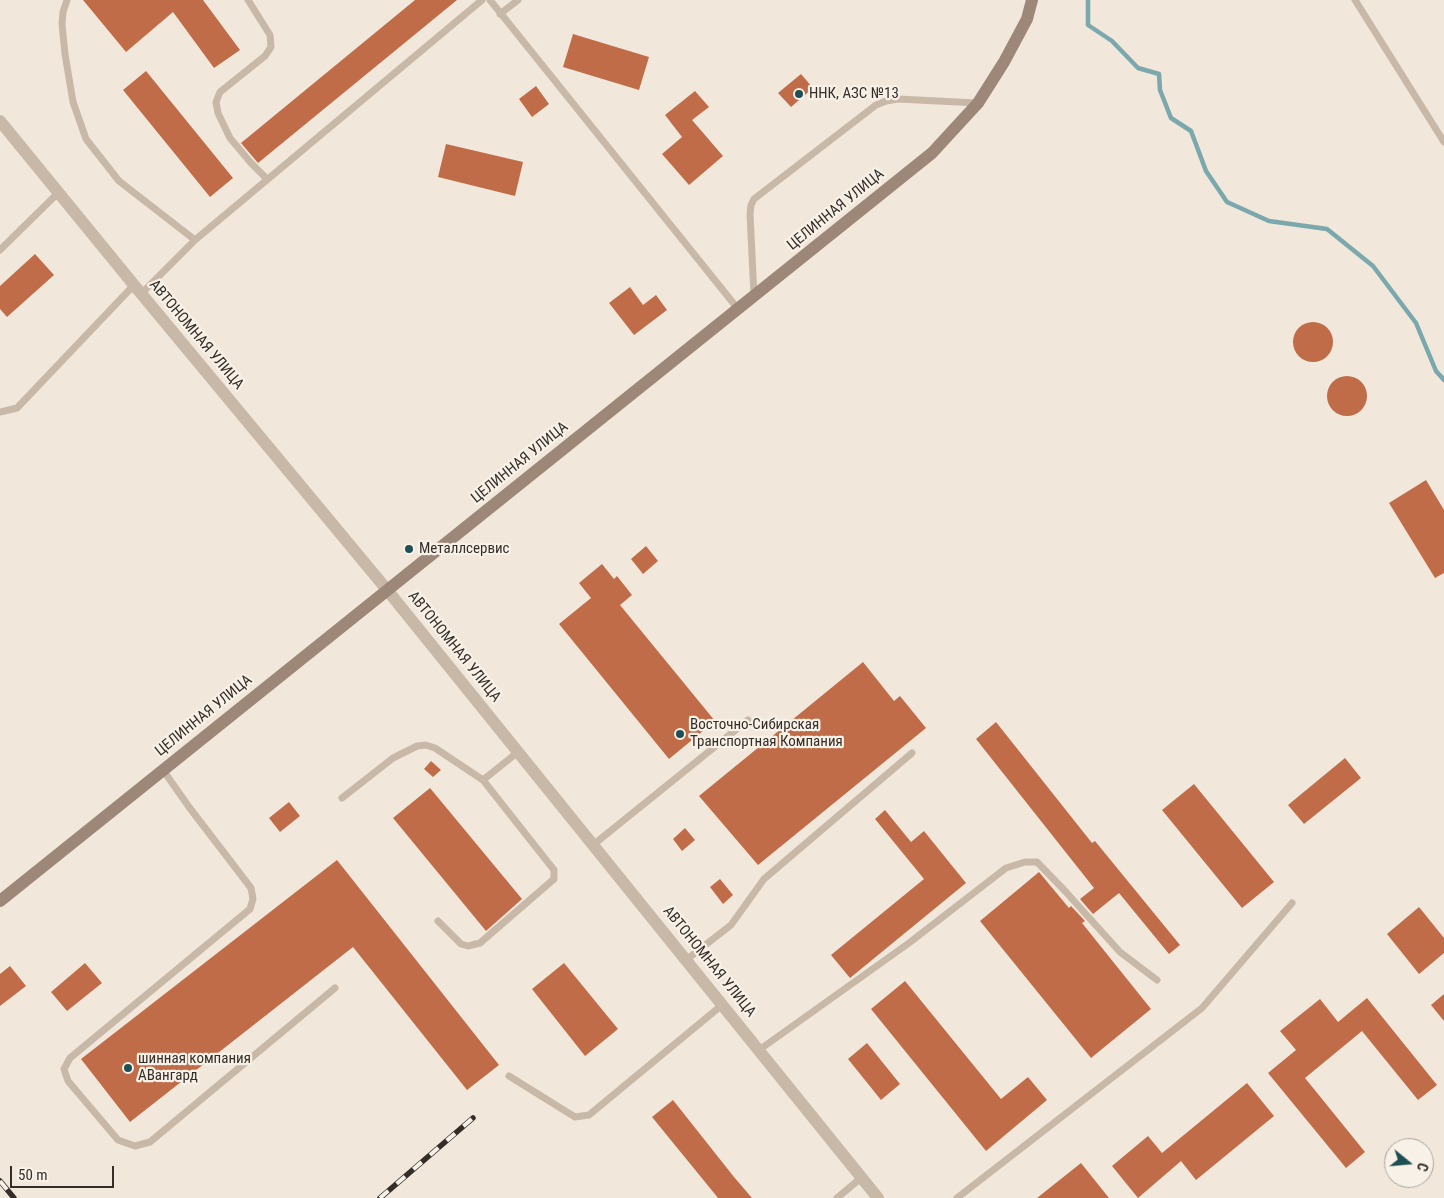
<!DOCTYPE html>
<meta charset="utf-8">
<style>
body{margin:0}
#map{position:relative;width:1444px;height:1198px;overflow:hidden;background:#f1e8db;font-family:"Roboto Condensed",sans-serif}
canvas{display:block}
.north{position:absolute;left:1384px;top:1138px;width:50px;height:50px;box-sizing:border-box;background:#f8f1e7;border:1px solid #aaa39b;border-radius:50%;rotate:107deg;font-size:14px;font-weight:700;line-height:20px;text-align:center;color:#352d28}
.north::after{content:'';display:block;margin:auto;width:18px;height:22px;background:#1f4f55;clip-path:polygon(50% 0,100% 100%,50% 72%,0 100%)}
.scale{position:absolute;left:10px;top:1166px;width:104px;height:22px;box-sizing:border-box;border:2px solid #352d28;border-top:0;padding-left:6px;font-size:15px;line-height:18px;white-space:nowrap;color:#352d28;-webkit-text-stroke:4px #f8f1e7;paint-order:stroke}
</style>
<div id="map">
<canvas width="1444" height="1198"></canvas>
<div class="north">С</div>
<div class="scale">50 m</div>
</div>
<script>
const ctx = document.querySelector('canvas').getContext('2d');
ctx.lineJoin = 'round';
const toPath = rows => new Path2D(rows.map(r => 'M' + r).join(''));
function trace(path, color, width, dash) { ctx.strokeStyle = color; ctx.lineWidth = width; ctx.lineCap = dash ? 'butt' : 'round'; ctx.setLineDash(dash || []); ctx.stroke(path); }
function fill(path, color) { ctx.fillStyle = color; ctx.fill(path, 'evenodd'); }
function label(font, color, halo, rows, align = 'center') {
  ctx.font = font + ' "Roboto Condensed",sans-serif'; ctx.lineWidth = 4.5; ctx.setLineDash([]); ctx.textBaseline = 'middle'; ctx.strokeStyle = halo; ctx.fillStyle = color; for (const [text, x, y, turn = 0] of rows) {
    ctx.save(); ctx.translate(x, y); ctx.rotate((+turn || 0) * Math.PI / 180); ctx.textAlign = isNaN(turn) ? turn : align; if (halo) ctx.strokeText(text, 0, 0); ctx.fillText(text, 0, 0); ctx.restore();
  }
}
trace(toPath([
 [1088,0,1088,25,1112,41,1138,68,1159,74,1160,90,1171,118,1191,131,1206,171,1227,202,1269,221,1327,229,1373,266,1416,323,1436,371,1444,380]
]), '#7ba8ac', 4.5);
fill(toPath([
 [83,0,203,0,240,50,214,68,173,12,126,52],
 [415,0,457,0,258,163,241,143],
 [573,34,649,57,639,90,563,67],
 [146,71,233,178,210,197,123,90],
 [801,74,813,88,791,107,778,93],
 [536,86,549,104,532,117,519,99],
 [695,91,709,107,692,120,723,156,689,185,662,154,682,137,665,115],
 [446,144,523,162,515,196,438,177],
 [35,254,54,275,7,317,0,309,0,286],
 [630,287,643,305,656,295,667,310,634,335,609,303],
 '1293 342a20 20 0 1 1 40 0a20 20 0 1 1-40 0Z',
 '1327 396a20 20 0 1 1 40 0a20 20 0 1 1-40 0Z',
 [1426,480,1444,510,1444,573,1435,578,1389,503],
 [646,546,658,561,643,574,631,559],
 [602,564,614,579,617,576,632,595,620,605,715,721,669,759,559,624,591,598,579,583],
 [863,662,894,701,900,696,926,728,758,865,699,796],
 [996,722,1092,843,1095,841,1180,945,1169,954,1119,893,1093,914,1080,899,1094,888,976,739],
 [1345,758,1361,778,1304,824,1288,805],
 [431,761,441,770,433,777,424,769],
 [1194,784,1274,882,1242,908,1162,810],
 [430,788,522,899,486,931,393,818],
 [289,802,300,816,280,832,269,818],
 [885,810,911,842,924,831,966,883,850,978,831,955,924,879,875,819],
 [685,828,695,840,682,851,673,839],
 [337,860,499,1065,467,1090,353,947,130,1122,81,1059],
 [1039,872,1069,908,1071,906,1085,921,1082,923,1151,1009,1091,1058,980,921],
 [720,879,733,895,723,904,710,887],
 [1419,907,1444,938,1444,953,1419,974,1387,934],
 [85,963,102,983,67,1011,51,992],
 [564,963,618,1029,585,1056,532,989],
 [10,966,26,986,0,1006,0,974],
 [905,981,1001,1099,1028,1077,1047,1100,986,1151,871,1009],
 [1444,994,1444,1021,1431,1005],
 [1367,998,1437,1085,1418,1100,1362,1031,1305,1078,1365,1152,1346,1168,1268,1073,1296,1050,1280,1031,1320,999,1338,1022],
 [867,1043,900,1084,881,1100,848,1059],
 [1247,1083,1274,1116,1196,1180,1181,1161,1138,1198,1112,1166,1148,1136,1162,1153],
 [673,1100,734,1177,752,1198,718,1198,714,1193,652,1117],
 [1081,1163,1109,1198,1037,1198]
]), '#c06c49');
trace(toPath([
 [67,0,63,12,62,24,65,54,73,102,86,139,119,181,195,240],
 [248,0,270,35,271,47,265,56,220,92,216,102,218,113,230,138,251,163,267,179],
 [490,0,738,309],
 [1355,0,1444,142],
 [500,14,518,0],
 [0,250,58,193],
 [141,294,195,240,482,0],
 [754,296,750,214,751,205,754,199,876,105,886,101,898,99,977,103],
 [0,412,17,408,134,285],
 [163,770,189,807,251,888,253,899,250,909,70,1058,64,1069,68,1081,118,1140,135,1146,150,1142,335,988],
 [342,798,393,758,417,746,426,745,435,748,483,780,518,752],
 [593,845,748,720],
 [438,921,461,944,468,946,480,943,554,879,554,870,483,780],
 [686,960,731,925,764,879,912,753],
 [759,1050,909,943,1006,868,1025,862,1037,862,1065,891,1120,952,1157,980],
 [509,1076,575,1117,589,1115,722,1005],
 [837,1198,861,1178],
 [957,1198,1202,1008,1292,903]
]), '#c8b8a8', 7);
trace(toPath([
 [0,121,134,285,388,591,878,1198]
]), '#c8b8a8', 12);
trace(toPath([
 [0,901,932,153,978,103,1004,62,1027,19,1032,0]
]), '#9c8779', 12);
const rail = toPath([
 [0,1181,14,1198],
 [380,1198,473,1118]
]);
trace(rail, '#352d28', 5.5);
trace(rail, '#f8f1e7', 4, [11]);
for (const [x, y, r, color] of [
 [799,94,5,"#1f4f55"],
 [409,549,5,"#1f4f55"],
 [680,734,5,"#1f4f55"],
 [128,1068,5,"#1f4f55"]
]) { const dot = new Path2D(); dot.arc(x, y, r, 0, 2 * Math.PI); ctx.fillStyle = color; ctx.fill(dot); trace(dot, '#f8f1e7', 2); }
label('15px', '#352d28', '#f8f1e7', [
 ["ННК, АЗС №13",809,94],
 ["Металлсервис",419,549],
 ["Восточно-Сибирская",690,725],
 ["Транспортная Компания",690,742],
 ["шинная компания",138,1059],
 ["АВангард",138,1076]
], 'left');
label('15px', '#352d28', '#f8f1e7', [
 ["ЦЕЛИННАЯ УЛИЦА",836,210,-39],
 ["АВТОНОМНАЯ УЛИЦА",196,335,50],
 ["ЦЕЛИННАЯ УЛИЦА",520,463,-39],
 ["АВТОНОМНАЯ УЛИЦА",454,647,51],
 ["ЦЕЛИННАЯ УЛИЦА",204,716,-39],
 ["АВТОНОМНАЯ УЛИЦА",709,962,51]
]);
</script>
